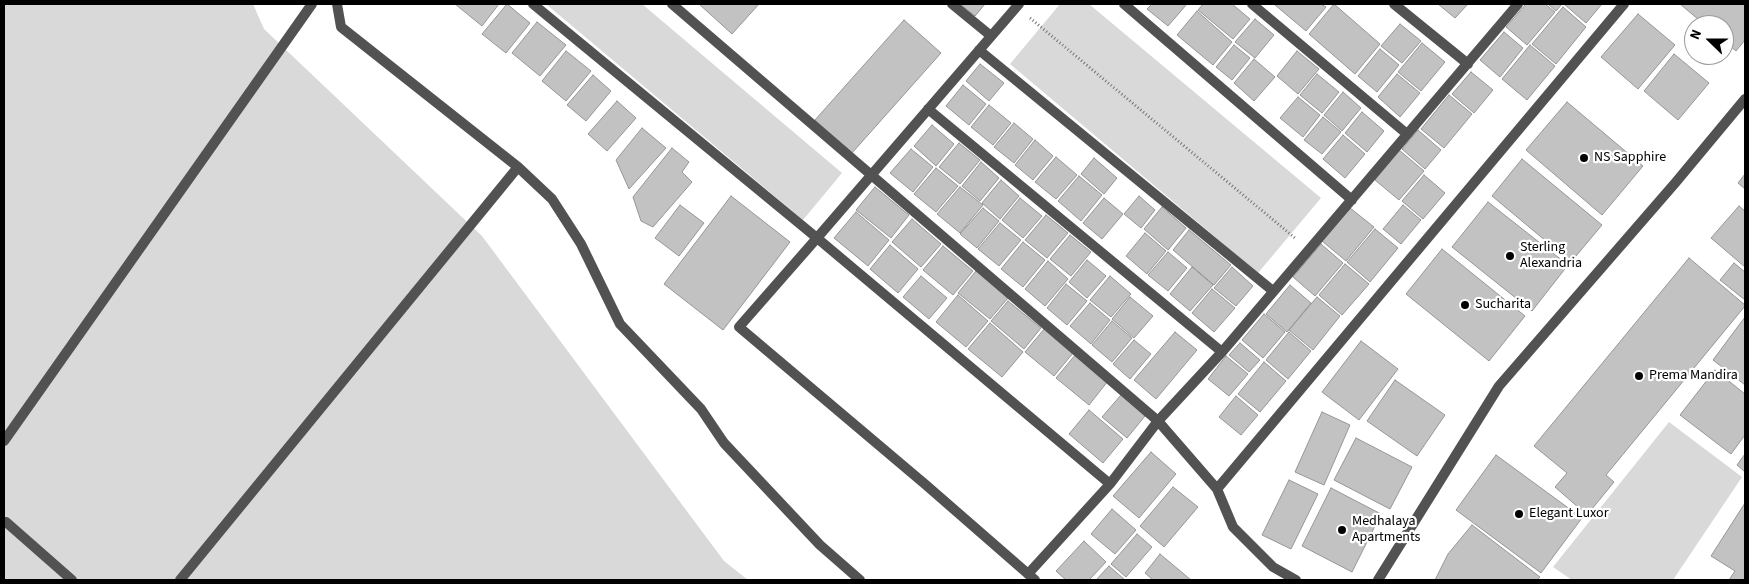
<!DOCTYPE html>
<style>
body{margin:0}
#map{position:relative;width:1749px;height:584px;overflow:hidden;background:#fff;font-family:"Source Sans 3",sans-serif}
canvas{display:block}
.frame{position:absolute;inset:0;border:5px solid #000;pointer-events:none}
.north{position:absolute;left:1684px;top:15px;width:50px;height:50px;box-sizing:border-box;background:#fff;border:1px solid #999;border-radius:50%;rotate:292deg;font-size:14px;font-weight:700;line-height:20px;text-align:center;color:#000}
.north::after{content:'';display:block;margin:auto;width:18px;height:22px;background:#000;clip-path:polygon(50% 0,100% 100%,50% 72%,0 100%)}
</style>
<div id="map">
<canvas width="1749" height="584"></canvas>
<div class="frame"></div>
<div class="north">N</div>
</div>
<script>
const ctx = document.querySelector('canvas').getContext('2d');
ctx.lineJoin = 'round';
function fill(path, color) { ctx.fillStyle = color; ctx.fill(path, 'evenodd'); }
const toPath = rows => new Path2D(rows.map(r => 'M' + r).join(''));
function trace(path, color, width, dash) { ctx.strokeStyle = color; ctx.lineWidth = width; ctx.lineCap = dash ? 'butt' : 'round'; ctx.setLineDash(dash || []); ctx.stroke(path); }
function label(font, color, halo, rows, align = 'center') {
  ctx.font = font + ' "Source Sans 3",sans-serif'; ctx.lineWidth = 4.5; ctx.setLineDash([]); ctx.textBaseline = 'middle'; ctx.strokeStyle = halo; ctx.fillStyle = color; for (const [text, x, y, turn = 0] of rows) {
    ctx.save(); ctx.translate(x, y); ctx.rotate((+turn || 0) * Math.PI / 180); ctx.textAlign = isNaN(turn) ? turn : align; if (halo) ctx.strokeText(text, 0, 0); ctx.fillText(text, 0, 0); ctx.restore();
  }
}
fill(toPath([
 [4,4,253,4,264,29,482,236,724,561,748,580,4,580],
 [546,4,642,4,842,173,803,220],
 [1060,4,1089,4,1321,198,1258,273,1010,64],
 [1669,422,1742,477,1673,580,1572,580,1553,567]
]), '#d9d9d9');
const building = toPath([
 [455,4,499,4,482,26,455,4],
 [507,4,530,23,506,53,482,34,507,4],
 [699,4,759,4,732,34,699,4],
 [960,4,985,4,975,16,960,4],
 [1152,4,1187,4,1168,26,1147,9,1152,4],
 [1203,4,1232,4,1250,19,1233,39,1198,10,1203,4],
 [1276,4,1321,4,1326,7,1306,31,1275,5,1276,4],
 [1334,4,1380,44,1355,74,1309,34,1334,4],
 [1438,4,1468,4,1455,18,1438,4],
 [1526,4,1545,4,1555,12,1527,45,1506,27,1526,4],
 [1548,4,1562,4,1556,11,1548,4],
 [1566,4,1602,4,1586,23,1565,5,1566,4],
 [1680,4,1745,4,1745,40,1736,51,1724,41,1724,25,1705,25,1680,4],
 [1563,7,1586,27,1556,64,1532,44,1563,7],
 [1197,11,1232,42,1213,65,1177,35,1197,11],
 [1638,14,1675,45,1638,89,1601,57,1638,14],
 [1255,19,1274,35,1255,58,1235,42,1255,19],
 [904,20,941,53,852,153,815,120,904,20],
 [537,22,566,45,540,76,512,53,537,22],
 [1400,24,1421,41,1402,63,1381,46,1400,24],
 [1504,32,1523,48,1500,77,1480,60,1504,32],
 [1422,43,1445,62,1421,91,1398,72,1422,43],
 [1234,45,1250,58,1232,80,1216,67,1234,45],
 [1530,45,1555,66,1527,100,1502,79,1530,45],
 [1380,49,1399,65,1377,92,1358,76,1380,49],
 [566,51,591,71,566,101,542,81,566,51],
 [1297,51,1319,69,1298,94,1277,76,1297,51],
 [1674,54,1709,83,1678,120,1644,91,1674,54],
 [1254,59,1275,77,1254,101,1234,83,1254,59],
 [980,64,1004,83,989,101,966,81,980,64],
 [1471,72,1493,90,1474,113,1452,94,1471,72],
 [1317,74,1339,92,1322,113,1300,95,1317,74],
 [1397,74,1420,93,1400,117,1378,97,1397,74],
 [593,75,611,91,586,121,567,105,593,75],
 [963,85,986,104,969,125,946,106,963,85],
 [1343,92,1361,108,1342,131,1324,115,1343,92],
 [1449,95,1472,114,1444,148,1421,129,1449,95],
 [1298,97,1320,115,1303,137,1280,118,1298,97],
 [617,101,636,118,607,151,588,134,617,101],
 [1567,102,1643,166,1602,215,1526,150,1567,102],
 [989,105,1011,123,993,145,971,127,989,105],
 [1362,112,1384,131,1367,152,1345,133,1362,112],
 [1323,117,1341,132,1322,154,1304,140,1323,117],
 [1014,123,1033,139,1014,163,994,147,1014,123],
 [932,125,954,144,936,166,914,146,932,125],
 [642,128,666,148,629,189,616,160,642,128],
 [1418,130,1441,150,1425,169,1402,149,1418,130],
 [1343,135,1365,154,1345,178,1323,159,1343,135],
 [1035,140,1053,156,1033,180,1015,165,1035,140],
 [959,143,980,160,960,184,939,167,959,143],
 [672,148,689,162,682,172,692,182,653,227,641,221,633,197,672,148],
 [911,149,933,167,913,192,890,173,911,149],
 [1399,150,1424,171,1399,200,1375,180,1399,150],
 [1056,157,1077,175,1056,199,1035,182,1056,157],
 [1094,158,1117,178,1104,194,1081,174,1094,158],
 [1522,159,1602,225,1571,262,1492,196,1522,159],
 [981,162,999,178,980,201,962,186,981,162],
 [936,168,958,186,936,212,914,194,936,168],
 [1745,174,1745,189,1738,183,1745,174],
 [1424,175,1445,193,1423,219,1402,201,1424,175],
 [1079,176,1102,195,1081,221,1058,201,1079,176],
 [1001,180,1019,196,1000,219,982,203,1001,180],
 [875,187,909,215,891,238,856,210,875,187],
 [960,187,983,205,960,233,937,214,960,187],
 [731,196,790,242,723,330,664,284,731,196],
 [1139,196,1155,210,1141,228,1124,214,1139,196],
 [1020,198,1042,216,1023,238,1002,220,1020,198],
 [1104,198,1123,214,1102,239,1083,223,1104,198],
 [1488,202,1568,265,1532,311,1452,247,1488,202],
 [680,205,704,223,679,256,655,238,680,205],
 [1403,205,1421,220,1401,244,1383,229,1403,205],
 [1739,206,1745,211,1745,267,1711,238,1739,206],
 [1162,207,1186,228,1168,250,1144,229,1162,207],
 [983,208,999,221,977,248,960,234,983,208],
 [1350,208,1374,227,1346,261,1322,241,1350,208],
 [856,212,889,240,868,266,834,238,856,212],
 [1046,215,1068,233,1047,258,1025,240,1046,215],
 [912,219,941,244,921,267,892,242,912,219],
 [1000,223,1021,240,999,266,978,249,1000,223],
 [1375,229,1398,248,1370,282,1347,262,1375,229],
 [1189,230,1231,265,1214,285,1173,250,1189,230],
 [1145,233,1166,251,1147,274,1126,256,1145,233],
 [1070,235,1091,252,1071,276,1050,259,1070,235],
 [1023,242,1045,260,1023,287,1001,269,1023,242],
 [1321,244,1343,263,1315,296,1293,277,1321,244],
 [890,245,918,269,898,293,870,269,890,245],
 [943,246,973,271,953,295,923,270,943,246],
 [1442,249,1525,316,1489,361,1406,294,1442,249],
 [1168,252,1187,268,1168,291,1148,275,1168,252],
 [1689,258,1745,305,1745,306,1606,475,1614,482,1587,515,1555,487,1567,473,1534,446,1689,258],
 [1087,260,1106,276,1087,298,1069,282,1087,260],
 [1048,261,1068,279,1045,306,1025,289,1048,261],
 [1734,263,1745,272,1745,300,1720,280,1734,263],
 [1345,264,1369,284,1342,315,1319,295,1345,264],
 [1192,267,1213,285,1190,311,1170,294,1192,267],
 [1232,267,1253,286,1236,306,1214,288,1232,267],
 [976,271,1008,298,990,319,958,293,976,271],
 [921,276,947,298,929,319,903,297,921,276],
 [1110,276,1131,294,1111,317,1090,300,1110,276],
 [1066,284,1087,301,1067,325,1047,308,1066,284],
 [1290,285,1311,303,1287,332,1266,314,1290,285],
 [1212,289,1235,308,1214,332,1192,313,1212,289],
 [958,295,988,321,966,347,936,322,958,295],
 [1130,297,1153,316,1134,338,1112,319,1130,297],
 [1317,297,1340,316,1313,350,1289,330,1317,297],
 [1008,301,1041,328,1024,349,991,321,1008,301],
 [1090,303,1110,320,1091,344,1070,326,1090,303],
 [1264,314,1285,332,1263,358,1242,340,1264,314],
 [1745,317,1745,385,1713,360,1745,317],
 [1112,321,1132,338,1112,362,1092,345,1112,321],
 [990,323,1023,352,1002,377,968,349,990,323],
 [1045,328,1074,352,1054,376,1025,352,1045,328],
 [1175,332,1197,350,1156,399,1134,380,1175,332],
 [1289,332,1311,351,1288,379,1266,360,1289,332],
 [1134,340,1151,354,1130,379,1113,364,1134,340],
 [1361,341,1398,369,1359,420,1322,392,1361,341],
 [1240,343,1260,360,1249,372,1229,355,1240,343],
 [1076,354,1108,381,1089,405,1056,378,1076,354],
 [1226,356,1248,374,1229,396,1208,379,1226,356],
 [1264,362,1286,381,1260,412,1238,394,1264,362],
 [1715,370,1745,394,1745,435,1731,454,1680,415,1715,370],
 [1395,380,1445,415,1417,456,1367,421,1395,380],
 [1121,395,1145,416,1127,438,1102,417,1121,395],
 [1236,396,1258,415,1241,435,1219,417,1236,396],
 [1089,410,1123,439,1103,463,1069,434,1089,410],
 [1322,412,1350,425,1324,485,1295,472,1322,412],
 [1356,438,1412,467,1390,509,1334,480,1356,438],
 [1151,452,1176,474,1139,518,1113,496,1151,452],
 [1745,454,1745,472,1737,465,1745,454],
 [1496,455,1582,518,1541,573,1456,510,1496,455],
 [1289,480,1318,494,1291,549,1262,535,1289,480],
 [1173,487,1198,507,1164,547,1140,526,1173,487],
 [1331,488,1381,514,1352,572,1302,546,1331,488],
 [1745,503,1745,580,1729,580,1735,571,1711,556,1745,503],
 [1112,509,1136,530,1115,554,1091,534,1112,509],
 [1472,525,1540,577,1537,580,1435,580,1448,554,1472,525],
 [1137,534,1152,547,1126,577,1111,564,1137,534],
 [1084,541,1106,562,1089,580,1066,580,1056,571,1084,541],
 [1160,554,1191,580,1153,580,1145,573,1160,554],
 [1109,566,1125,580,1096,580,1109,566]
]);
fill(building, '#c2c2c2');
trace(building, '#969696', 1);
trace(toPath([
 [1030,18,1295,238]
]), '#747474', 3, [1, 2.5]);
trace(toPath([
 [337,4,341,27,518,167],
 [4,441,312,4],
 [6,522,72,580],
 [180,580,518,167,552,199,581,244,620,324,701,409,724,443,820,545,860,580]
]), '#525252', 10);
trace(toPath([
 [533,4,817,238,1110,484],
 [672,4,1158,421,1217,489,1233,527,1273,567,1296,580],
 [952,4,991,36],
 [1019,4,817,238,739,327,926,485,1035,580],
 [1124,4,1352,200],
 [1252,4,1407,134],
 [1394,4,1468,64],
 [979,50,1273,291],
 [928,109,1222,352],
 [1217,489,1624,4],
 [1028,574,1110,484,1158,421,1222,352,1518,4],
 [1378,580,1499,386,1676,182,1745,99]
]), '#525252', 10);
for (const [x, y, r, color] of [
 [1584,158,5,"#000"],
 [1510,256,5,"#000"],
 [1465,305,5,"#000"],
 [1639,376,5,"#000"],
 [1519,514,5,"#000"],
 [1342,530,5,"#000"]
]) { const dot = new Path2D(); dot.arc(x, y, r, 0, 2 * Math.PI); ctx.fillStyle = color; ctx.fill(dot); trace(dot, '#fff', 2); }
label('14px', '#000', '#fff', [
 ["NS Sapphire",1594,158],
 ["Sterling",1520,248],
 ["Alexandria",1520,264],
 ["Sucharita",1475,305],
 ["Prema Mandira",1649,376],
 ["Elegant Luxor",1529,514],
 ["Medhalaya",1352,522],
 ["Apartments",1352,538]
], 'left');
</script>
